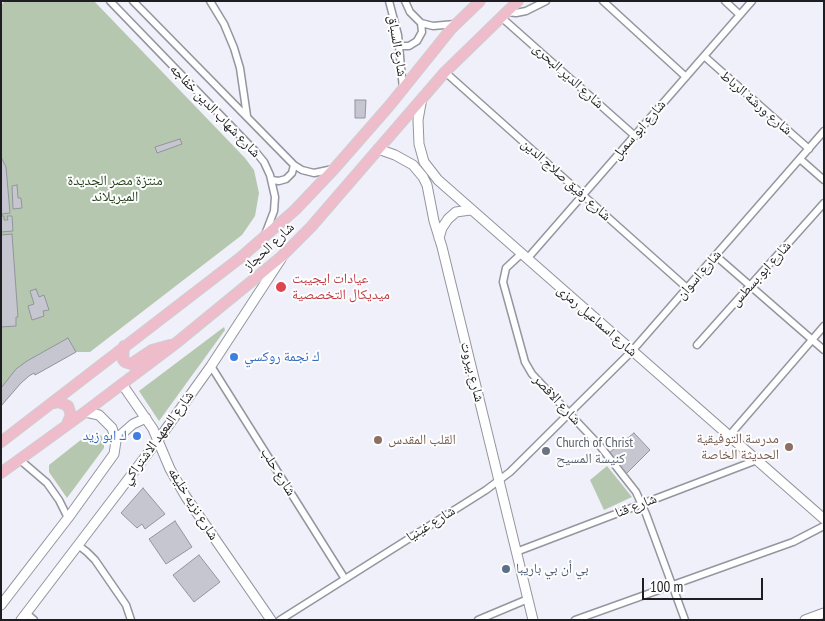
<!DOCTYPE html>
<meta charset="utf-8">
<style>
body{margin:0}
#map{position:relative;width:825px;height:621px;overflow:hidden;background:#eff0fa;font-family:"PT Sans Narrow",sans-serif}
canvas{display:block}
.frame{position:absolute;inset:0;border:2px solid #1e1e22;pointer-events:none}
.scale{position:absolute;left:642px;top:578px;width:121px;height:22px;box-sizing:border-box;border:2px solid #1e1e22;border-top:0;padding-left:6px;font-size:15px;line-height:18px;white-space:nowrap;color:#1e1e22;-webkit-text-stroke:4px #fefefe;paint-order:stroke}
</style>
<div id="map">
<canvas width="825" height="621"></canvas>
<div class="frame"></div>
<div class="scale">100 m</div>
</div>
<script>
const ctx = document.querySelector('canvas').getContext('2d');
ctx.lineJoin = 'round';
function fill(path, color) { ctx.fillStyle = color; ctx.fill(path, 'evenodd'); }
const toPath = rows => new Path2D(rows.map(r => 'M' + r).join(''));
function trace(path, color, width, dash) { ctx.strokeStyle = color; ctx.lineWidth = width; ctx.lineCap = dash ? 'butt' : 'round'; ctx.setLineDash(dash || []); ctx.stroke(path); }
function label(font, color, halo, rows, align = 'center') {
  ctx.font = font + ' "PT Sans Narrow","Noto Naskh Arabic",sans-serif'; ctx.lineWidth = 4; ctx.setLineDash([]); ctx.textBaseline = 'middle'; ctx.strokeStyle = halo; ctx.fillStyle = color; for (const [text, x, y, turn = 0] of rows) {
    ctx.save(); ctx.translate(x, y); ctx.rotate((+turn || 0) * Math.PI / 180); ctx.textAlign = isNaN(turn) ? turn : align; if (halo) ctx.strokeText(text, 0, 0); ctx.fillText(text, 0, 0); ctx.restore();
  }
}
fill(toPath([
 [5,1,94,1,245,158,254,170,259,193,255,216,242,235,90,352,76,352,35,375,34,373,29,376,21,383,1,406,1,5],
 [224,327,225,330,159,421,139,391],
 [96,432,104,438,104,448,67,498,49,472,49,465,87,435],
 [607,466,632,497,604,510,590,480]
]), '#b5c8af');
const building = toPath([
 [355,100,366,100,365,118,355,118,355,100],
 [180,139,182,144,157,153,155,147,180,139],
 [1,157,6,167,10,213,1,214,1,157],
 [17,185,18,198,21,198,22,208,13,209,12,186,17,185],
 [1,216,4,216,4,220,8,220,7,216,12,216,13,231,1,232,1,216],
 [12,234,18,317,16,317,16,326,1,327,1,235,12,234],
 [36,289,39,297,44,295,49,310,43,311,44,316,32,320,28,306,34,304,30,291,36,289],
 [68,338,76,352,35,375,34,373,29,376,21,383,1,406,1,388,16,369,27,361,68,338],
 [634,433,650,450,625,475,609,453,634,433],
 [143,488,165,514,145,529,142,524,137,528,121,513,143,488],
 [175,521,192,547,166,564,149,539,175,521],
 [199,555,220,582,194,602,173,575,199,555]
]);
fill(building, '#c5c6d0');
trace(building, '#93949d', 1);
const street = toPath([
 [110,1,255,151,264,162,270,175,275,197,274,211,266,232],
 [133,1,294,165,302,170,314,173,333,169],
 [210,1,224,24,234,48,240,68,247,116],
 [389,1,398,35,403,89],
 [405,1,410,12,421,23,433,26,455,24],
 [603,1,686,77],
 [725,1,740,15],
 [507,12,516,13,526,11,546,1],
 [501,17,635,136],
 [400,46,409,46,417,41,422,32,421,23],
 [704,56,809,149],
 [445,72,687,288],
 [800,159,824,180],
 [272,180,279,181,286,179,292,173,294,165],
 [521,254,506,268,503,282,525,362,532,374,600,446,636,492,646,514,685,620],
 [716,256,824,350],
 [527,259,752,1],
 [697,345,824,203],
 [211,366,345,579],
 [729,436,824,326],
 [19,459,47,483,59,500,68,518],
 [78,545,87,552,95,560,126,605,131,620],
 [516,552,757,460],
 [26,613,34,620],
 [280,620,486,490,510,472,632,351,824,131],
 [478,620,528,599],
 [575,620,793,542,824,526]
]);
const secondary = toPath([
 [422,98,418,120,419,144,424,162,438,180,824,519],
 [378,149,395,155,413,165,423,177,427,185,434,221,442,247,533,620],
 [439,238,442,228,448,219,456,212,470,210],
 [122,384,153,429,170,469,186,497,271,620],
 [116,439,133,424,146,418],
 [1,605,68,518,114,454,116,441,112,428,99,415,85,412],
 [21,620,158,440,211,366,281,259],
 [805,620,824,613]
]);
const primary = toPath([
 [124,346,123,360,125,362,131,364,152,350,170,345],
 [50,404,59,402,68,406,71,415,67,424],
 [1,442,240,258,295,210,334,169,390,105,451,29,480,1],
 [1,473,85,412,175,344,280,258,311,227,445,72,518,1]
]);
trace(street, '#94959f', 9);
trace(secondary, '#94959f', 11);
trace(primary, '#cecece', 12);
trace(street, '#fff', 6);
trace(secondary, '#fff', 9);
trace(primary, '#efbccc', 10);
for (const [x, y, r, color] of [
 [281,287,6,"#e0444e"],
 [234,357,5,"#3f7fe0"],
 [137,436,5,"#3f7fe0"],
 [378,440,5,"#8d6e63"],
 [789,447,5,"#8d6e63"],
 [546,451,5,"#6b7280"],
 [506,569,5,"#5c6f8a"]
]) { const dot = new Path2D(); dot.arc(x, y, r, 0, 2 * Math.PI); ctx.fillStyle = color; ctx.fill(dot); trace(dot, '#fefefe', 2); }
label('14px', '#1e1e22', '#fefefe', [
 ["شارع السباق",397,46,81],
 ["شارع الدير البحرى",568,76,42],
 ["شارع ورشة الرباط",756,103,41],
 ["شارع شهاب الدين خفاجه",215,111,46],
 ["شارع ابو سمبل",639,130,-49],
 ["شارع رفيق صلاح الدين",566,180,42],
 ["شارع الحجاز",269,247,-43],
 ["شارع ابو بسطس",761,274,-48],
 ["شارع اسوان",699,275,-49],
 ["شارع اسماعيل رمزى",597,321,41],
 ["شارع بيروت",472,372,76],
 ["شارع الاقصر",557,400,47],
 ["شارع المعهد الاشتراكي",158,438,-54],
 ["شارع حلب",278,472,58],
 ["شارع نزيه خليفه",193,504,58],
 ["شارع قنا",636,506,-21],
 ["شارع غينيا",431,524,-32]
]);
label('14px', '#1f3c14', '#fefefe', [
 ["منتزة مصر الجديدة",115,181],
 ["الميريلاند",115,197]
]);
label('14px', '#be3a42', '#fefefe', [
 ["عيادات ايجيبت",292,279],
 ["ميديكال التخصصية",292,295]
], 'left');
label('14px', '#366cbe', '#fefefe', [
 ["ك نجمة روكسي",244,357],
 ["ك ابو زيد",127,436,"right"]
], 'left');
label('14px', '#785e54', '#fefefe', [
 ["مدرسة التوفيقية",779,439],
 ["الحديثة الخاصة",779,455],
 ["القلب المقدس",388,440,"left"]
], 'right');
label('14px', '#5b616d', '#fefefe', [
 ["Church of Christ",556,443],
 ["كنيسة المسيح",556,459]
], 'left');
label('14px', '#4e5e75', '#fefefe', [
 ["بي أن بي باريبا",516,569]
], 'left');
</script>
